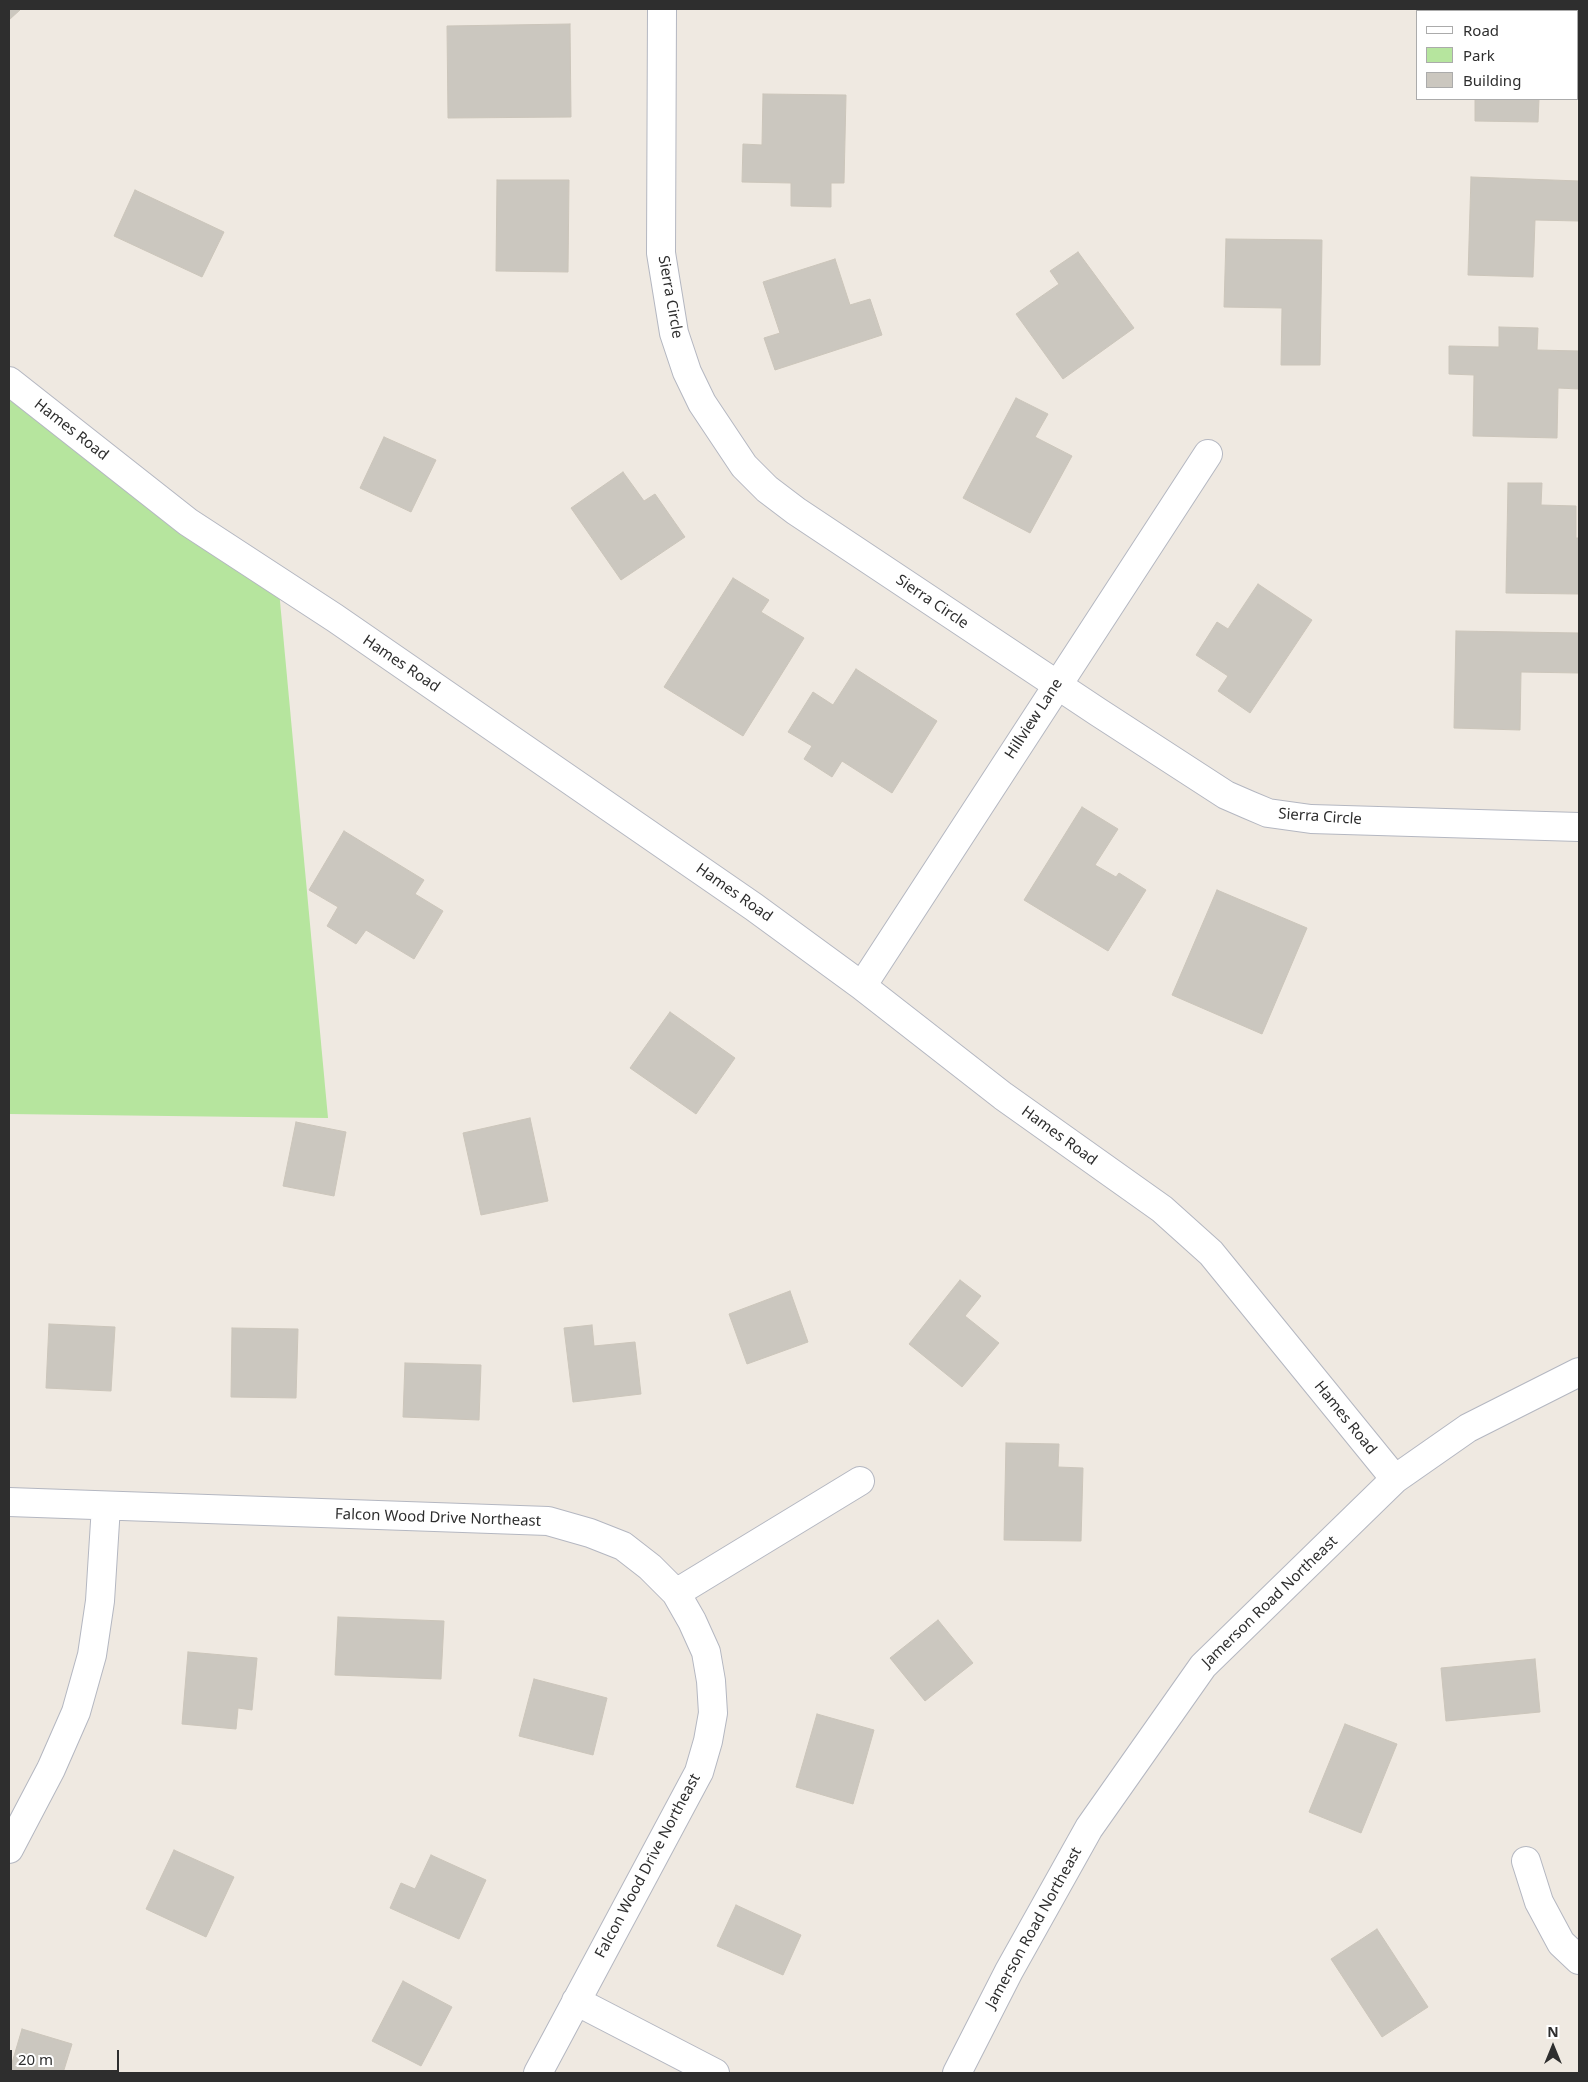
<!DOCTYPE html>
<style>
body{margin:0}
#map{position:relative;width:1588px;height:2082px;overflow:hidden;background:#efe9e1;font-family:"Noto Sans",sans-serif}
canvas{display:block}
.frame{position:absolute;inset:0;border:10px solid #2e2e2e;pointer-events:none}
.legend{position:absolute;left:1416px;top:10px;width:162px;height:90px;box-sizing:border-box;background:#fff;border:1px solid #ababab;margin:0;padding:6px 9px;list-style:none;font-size:15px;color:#2e2e2e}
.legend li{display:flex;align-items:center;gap:10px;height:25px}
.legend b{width:25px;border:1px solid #ababab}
.north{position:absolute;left:1528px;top:2022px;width:50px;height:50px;-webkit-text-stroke:4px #fff;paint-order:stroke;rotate:0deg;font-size:14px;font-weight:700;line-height:20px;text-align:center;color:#2e2e2e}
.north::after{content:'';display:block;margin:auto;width:18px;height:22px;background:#2e2e2e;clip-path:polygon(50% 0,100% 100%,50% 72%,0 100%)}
.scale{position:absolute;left:10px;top:2050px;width:109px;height:22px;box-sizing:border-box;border:2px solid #2e2e2e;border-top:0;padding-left:6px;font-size:15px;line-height:18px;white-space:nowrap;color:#2e2e2e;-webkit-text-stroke:4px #fff;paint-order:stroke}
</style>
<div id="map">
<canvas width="1588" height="2082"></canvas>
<div class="frame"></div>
<ul class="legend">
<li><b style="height:6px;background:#fff"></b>Road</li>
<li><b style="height:14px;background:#b6e59e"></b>Park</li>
<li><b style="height:14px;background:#cbc7bf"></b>Building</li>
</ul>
<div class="north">N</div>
<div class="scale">20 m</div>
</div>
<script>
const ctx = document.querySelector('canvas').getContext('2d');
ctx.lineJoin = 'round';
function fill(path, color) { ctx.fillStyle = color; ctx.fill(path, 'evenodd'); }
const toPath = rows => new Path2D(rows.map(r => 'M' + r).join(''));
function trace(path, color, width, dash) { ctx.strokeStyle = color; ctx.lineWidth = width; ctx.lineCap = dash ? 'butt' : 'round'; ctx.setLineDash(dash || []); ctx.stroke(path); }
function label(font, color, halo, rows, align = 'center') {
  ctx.font = font + ' "Noto Sans",sans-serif'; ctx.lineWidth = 4; ctx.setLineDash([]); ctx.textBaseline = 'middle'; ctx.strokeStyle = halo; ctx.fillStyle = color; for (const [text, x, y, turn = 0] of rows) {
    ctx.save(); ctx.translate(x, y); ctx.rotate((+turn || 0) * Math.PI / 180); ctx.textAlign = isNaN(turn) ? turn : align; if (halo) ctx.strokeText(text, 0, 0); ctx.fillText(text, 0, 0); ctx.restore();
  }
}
fill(toPath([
 [9,385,277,569,328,1118,9,1114]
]), '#b6e59e');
const building = toPath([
 [9,9,21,9,9,20,9,9],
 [570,24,571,117,448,118,447,26,570,24],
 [1577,25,1579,25,1579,66,1577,66,1577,25],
 [763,94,846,95,844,183,831,183,831,207,791,206,791,183,742,182,743,144,762,145,763,94],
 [1475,99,1539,99,1538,122,1475,121,1475,99],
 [1471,177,1579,181,1579,221,1535,220,1533,277,1468,275,1471,177],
 [497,180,569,180,568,272,496,271,497,180],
 [135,190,224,232,202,277,114,236,135,190],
 [1226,239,1322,240,1320,365,1281,365,1282,308,1224,307,1226,239],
 [1078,252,1134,328,1063,379,1016,314,1059,284,1050,271,1078,252],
 [835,259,850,305,870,299,882,335,775,370,764,338,780,333,763,282,835,259],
 [1499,327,1538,328,1537,350,1579,351,1579,389,1558,388,1557,438,1473,436,1474,375,1449,374,1449,346,1499,347,1499,327],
 [1016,398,1048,414,1035,437,1072,456,1030,533,963,498,1016,398],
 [384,437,436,460,411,512,360,488,384,437],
 [623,472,644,501,655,494,685,537,621,580,571,508,623,472],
 [1508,483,1542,483,1541,505,1576,506,1576,538,1579,538,1579,594,1506,593,1508,483],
 [733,578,769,600,761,612,804,638,743,736,664,687,733,578],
 [1258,584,1312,620,1250,713,1218,691,1228,676,1196,655,1217,622,1228,629,1258,584],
 [1456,631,1579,633,1579,673,1521,672,1520,730,1454,728,1456,631],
 [856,669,937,721,892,793,842,761,832,777,804,759,812,746,788,732,813,692,833,705,856,669],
 [1082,807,1118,829,1095,865,1116,877,1119,873,1146,890,1108,951,1024,900,1082,807],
 [344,831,424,880,415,894,443,911,414,959,366,930,356,944,327,926,338,907,309,890,344,831],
 [1217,890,1307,928,1262,1034,1172,995,1217,890],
 [670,1012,735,1058,696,1114,630,1068,670,1012],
 [530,1118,548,1201,481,1215,463,1133,530,1118],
 [296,1122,346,1132,334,1196,283,1186,296,1122],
 [960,1280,981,1296,965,1316,999,1343,962,1387,909,1344,960,1280],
 [790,1291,808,1342,747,1364,729,1314,790,1291],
 [49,1324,115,1327,111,1391,46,1388,49,1324],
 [592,1325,594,1346,635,1342,641,1394,573,1402,564,1328,592,1325],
 [232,1328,298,1329,296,1398,231,1397,232,1328],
 [405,1363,481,1365,479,1420,403,1417,405,1363],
 [1006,1443,1059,1444,1058,1467,1083,1468,1081,1541,1004,1540,1006,1443],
 [338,1617,444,1621,441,1679,335,1675,338,1617],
 [938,1620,973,1663,925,1701,890,1658,938,1620],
 [188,1652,257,1658,252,1710,238,1708,236,1729,182,1724,188,1652],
 [1535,1659,1540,1712,1446,1721,1441,1668,1535,1659],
 [534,1679,607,1698,593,1755,519,1736,534,1679],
 [817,1714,874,1730,853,1804,796,1787,817,1714],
 [1345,1724,1397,1744,1361,1833,1309,1812,1345,1724],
 [174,1850,234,1877,206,1937,146,1909,174,1850],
 [431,1855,486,1880,459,1939,390,1908,401,1883,415,1889,431,1855],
 [736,1905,801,1935,783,1975,717,1946,736,1905],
 [1377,1929,1428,2007,1382,2037,1331,1959,1377,1929],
 [403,1981,452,2007,421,2066,372,2041,403,1981],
 [22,2029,72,2044,63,2073,9,2073,22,2029]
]);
fill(building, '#cbc7bf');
trace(building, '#cbc5ba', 1);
const minor = toPath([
 [662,9,661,253,674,333,687,372,702,403,744,466,767,489,796,511,1098,712,1226,795,1249,805,1268,813,1311,819,1579,827],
 [9,381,188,522,335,618,754,907,862,986,1003,1096,1162,1209,1211,1253,1395,1479],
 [862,986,1208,454],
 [9,1502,548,1521,590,1533,623,1546,650,1567,676,1593,692,1621,706,1652,711,1681,713,1713,708,1741,699,1772,538,2073],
 [676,1593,860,1481],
 [9,1849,51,1769,76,1712,92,1655,100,1601,106,1506],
 [1526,1861,1539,1902,1561,1943,1579,1960],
 [576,2001,715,2073],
 [957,2073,1009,1971,1089,1828,1203,1666,1395,1479,1468,1428,1579,1372]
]);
trace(minor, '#b4b7c1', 30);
trace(minor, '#fff', 28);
label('15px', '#2e2e2e', '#fff', [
 ["Sierra Circle",670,297,80],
 ["Hames Road",71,430,38],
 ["Sierra Circle",932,602,34],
 ["Hames Road",401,664,34],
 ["Hillview Lane",1034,719,-57],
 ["Sierra Circle",1320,817,4],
 ["Hames Road",734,893,35],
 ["Hames Road",1059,1136,36],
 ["Hames Road",1345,1418,51],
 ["Falcon Wood Drive Northeast",438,1518,2],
 ["Jamerson Road Northeast",1270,1602,-44],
 ["Falcon Wood Drive Northeast",648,1866,-62],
 ["Jamerson Road Northeast",1034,1928,-61]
]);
</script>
